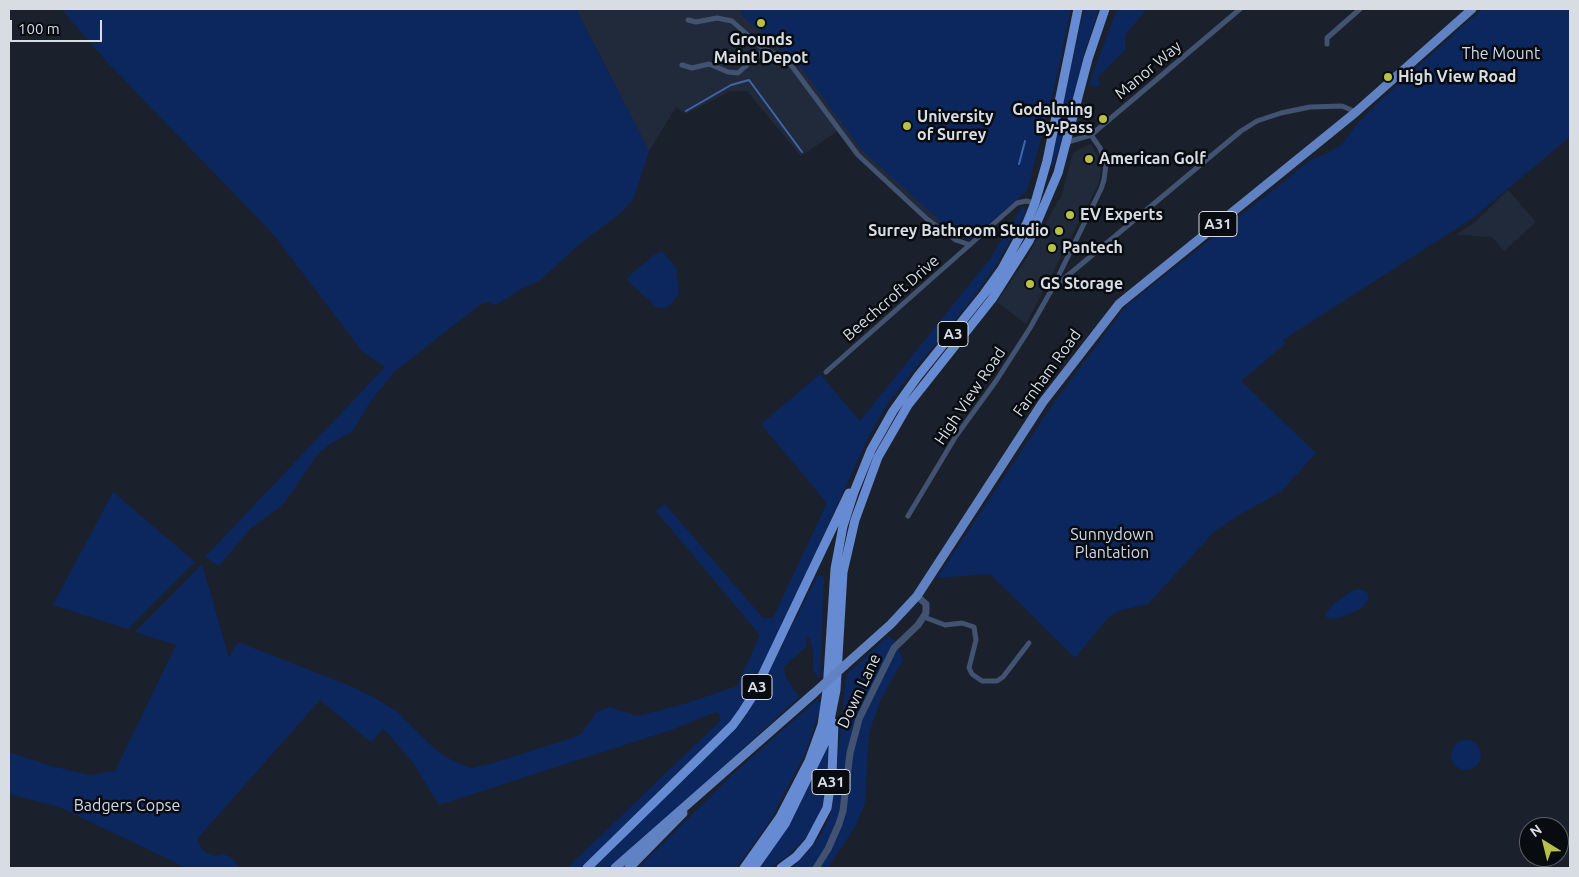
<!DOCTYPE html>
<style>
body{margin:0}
#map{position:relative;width:1579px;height:877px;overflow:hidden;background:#1b212c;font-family:Ubuntu,sans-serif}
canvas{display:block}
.frame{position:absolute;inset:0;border:10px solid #d8dde4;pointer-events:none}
.north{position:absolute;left:1519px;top:817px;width:50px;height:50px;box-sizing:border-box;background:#080b0f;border:1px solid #5b5f64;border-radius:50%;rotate:324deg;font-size:14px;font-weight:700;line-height:20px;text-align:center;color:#d8dde4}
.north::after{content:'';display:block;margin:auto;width:18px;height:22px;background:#b8c147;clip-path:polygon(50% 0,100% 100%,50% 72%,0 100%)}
.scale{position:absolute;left:10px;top:20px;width:92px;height:22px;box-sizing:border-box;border:2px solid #d8dde4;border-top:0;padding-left:6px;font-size:15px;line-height:18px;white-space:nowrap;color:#d8dde4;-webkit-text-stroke:4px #080b0f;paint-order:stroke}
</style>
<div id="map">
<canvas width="1579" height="877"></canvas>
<div class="frame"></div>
<div class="north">N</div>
<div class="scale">100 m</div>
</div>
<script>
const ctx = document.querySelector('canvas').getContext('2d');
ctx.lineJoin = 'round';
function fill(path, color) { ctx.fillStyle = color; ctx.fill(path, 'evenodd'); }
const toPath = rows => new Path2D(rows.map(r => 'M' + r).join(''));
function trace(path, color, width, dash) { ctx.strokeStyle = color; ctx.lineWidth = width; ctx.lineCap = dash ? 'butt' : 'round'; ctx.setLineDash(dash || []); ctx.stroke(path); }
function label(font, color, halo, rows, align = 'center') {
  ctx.font = font + ' Ubuntu,sans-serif'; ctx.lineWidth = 5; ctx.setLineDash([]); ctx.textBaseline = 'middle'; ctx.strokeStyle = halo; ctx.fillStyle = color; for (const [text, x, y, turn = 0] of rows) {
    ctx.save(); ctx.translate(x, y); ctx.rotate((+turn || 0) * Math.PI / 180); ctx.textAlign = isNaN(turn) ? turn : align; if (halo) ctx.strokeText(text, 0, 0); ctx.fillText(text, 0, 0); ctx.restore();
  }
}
fill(toPath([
 [576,9,1067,9,1024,187,955,244,856,152,839,130,801,156,747,91,730,91,686,114,676,107,649,151],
 [1090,144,1102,161,1098,185,1026,324,997,302,1026,259,1062,194,1073,153],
 [1508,190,1536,222,1504,251,1492,237,1456,235,1475,222]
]), '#212a3b');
fill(toPath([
 [61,9,576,9,649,151,634,198,622,212,581,243,539,281,523,288,496,305,486,302,481,304,394,372,370,402,353,431,330,444,318,454,287,499,280,507,251,528,219,566,205,557,385,367,361,350,274,235,107,62],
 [744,9,1071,9,1055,85,1027,191,969,241,950,230,861,149,800,66,740,14],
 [1084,9,1099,9,1083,57,1068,122,1053,166,1051,165,1062,107],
 [1117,9,1147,9,1125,35,1125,50,1097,78,1101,84,1098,87,1089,85],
 [1482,9,1570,9,1570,137,1473,218,1283,340,1285,344,1241,381,1316,453,1281,492,1242,513,1214,532,1148,604,1118,611,1106,620,1075,658,990,574,937,578,1050,408,1126,306,1312,159,1330,152,1344,142,1358,123,1383,98],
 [1023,206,1026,211,1023,217,996,266,966,307,905,381,886,406,870,434,764,664,736,717,583,868,567,868,720,721,720,715,716,712,674,729,439,805,413,763,388,733,383,729,371,742,320,700,197,839,202,850,214,856,223,854,231,857,240,868,187,868,59,807,9,794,9,752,48,765,89,775,115,771,176,645,135,632,202,564,229,658,238,642,348,685,373,697,396,711,435,749,451,760,471,768,490,764,572,738,581,734,597,712,610,707,637,716,684,704,737,686,760,635,656,511,665,504,763,618,773,618,827,503,761,424,820,374,860,421,989,260],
 [662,251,676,268,679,293,672,303,667,307,662,308,656,307,627,280,628,277,654,255],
 [113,492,195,562,128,629,53,605],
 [818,575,823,576,824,579,820,677,819,678,813,670,813,651,810,637,807,638,806,647,784,667,786,678,799,697,613,868,594,868,747,714],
 [1359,589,1366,591,1369,598,1362,608,1345,616,1334,619,1327,618,1325,614,1335,603,1351,591],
 [888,636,895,641,903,660,881,699,869,733,865,803,856,825,828,868,791,868,806,854,821,835,830,815,834,797,846,675],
 [818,699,821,706,805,754,770,821,736,868,638,868,733,774],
 '1451 755a15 15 0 1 1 30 0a15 15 0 1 1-30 0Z',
 [830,742,828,777,821,811,811,832,788,856,769,868,760,868,790,824]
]), '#0c265e');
trace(toPath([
 [686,111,731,85,749,80,802,152],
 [1019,164,1025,141]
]), '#4064ae', 2);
trace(toPath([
 [688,20,696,22,717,18,732,21,760,46,788,61,858,155,928,220,956,240,970,245],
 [1327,44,1327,38,1360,9],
 [682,65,692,68,709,64,728,72,738,73,765,49],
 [1068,142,1091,135,1240,9],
 [1054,287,1241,131,1257,121,1281,113,1310,107,1342,106,1356,112],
 [826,372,1017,203,1026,201,1036,203],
 [908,516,956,436,996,381,1030,328,1052,289,1101,189,1104,180,1106,164,1100,148,1091,135],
 [924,617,945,625,962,623,974,627,976,640,969,668,972,674,982,681,997,681,1003,677,1029,643]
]), '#425271', 5);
trace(toPath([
 [816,868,828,849,839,824,843,811,850,753,859,719,894,648,918,625,926,613,926,604,917,596]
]), '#425271', 7);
trace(toPath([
 [844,666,891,624,917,596,1043,402,1119,304,1356,112,1472,9],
 [615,868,813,694],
 [629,868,683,813]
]), '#6182c2', 9);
trace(toPath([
 [587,868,733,725,743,711,752,697,849,493],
 [744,868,780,817,809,761,822,725,827,691,835,569,843,526,854,492,871,450,893,411,918,376,984,294,1002,269,1027,223,1035,203,1047,161,1078,9],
 [754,868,785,824,826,740,836,690,843,572,855,520,878,457,908,405,992,299,1029,241,1058,173,1088,59,1105,9],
 [781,868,796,857,809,842,827,808,832,775,834,723]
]), '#678bd2', 9);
trace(toPath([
 [813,694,844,666]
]), '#6182c2', 9);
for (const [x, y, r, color] of [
 [761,23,5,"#b8c147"],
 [1388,77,5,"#b8c147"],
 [1103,119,5,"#b8c147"],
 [907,126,5,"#b8c147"],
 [1089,159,5,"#b8c147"],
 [1070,215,5,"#b8c147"],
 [1059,231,5,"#b8c147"],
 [1052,248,5,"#b8c147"],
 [1030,284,5,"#b8c147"]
]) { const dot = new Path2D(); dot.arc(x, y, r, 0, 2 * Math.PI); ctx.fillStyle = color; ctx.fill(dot); trace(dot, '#080b0f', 2); }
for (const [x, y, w] of [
 [1218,224,38],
 [953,334,30],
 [757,687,30],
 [831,782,38]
]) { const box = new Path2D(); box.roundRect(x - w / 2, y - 12.5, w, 25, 4); ctx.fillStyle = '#080b0f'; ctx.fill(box); trace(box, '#d8dde4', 1); }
label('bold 15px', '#d8dde4', null, [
 ["A31",1218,224],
 ["A3",953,334],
 ["A3",757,687],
 ["A31",831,782]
]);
label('bold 16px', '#d8dde4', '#080b0f', [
 ["Grounds",761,40,"center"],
 ["Maint Depot",761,58,"center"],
 ["High View Road",1398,77],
 ["Godalming",1093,110,"right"],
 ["By-Pass",1093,128,"right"],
 ["University",917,117],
 ["of Surrey",917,135],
 ["American Golf",1099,159],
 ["EV Experts",1080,215],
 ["Surrey Bathroom Studio",1049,231,"right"],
 ["Pantech",1062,248],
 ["GS Storage",1040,284]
], 'left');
label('16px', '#ced9ee', '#080b0f', [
 ["The Mount",1501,54],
 ["Sunnydown",1112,535],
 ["Plantation",1112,553],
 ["Badgers Copse",127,806]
]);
label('16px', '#d8dde4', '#080b0f', [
 ["Manor Way",1148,70,-40],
 ["Beechcroft Drive",891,298,-41],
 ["Farnham Road",1047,373,-54],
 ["High View Road",970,396,-56],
 ["Down Lane",859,691,-65]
]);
</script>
